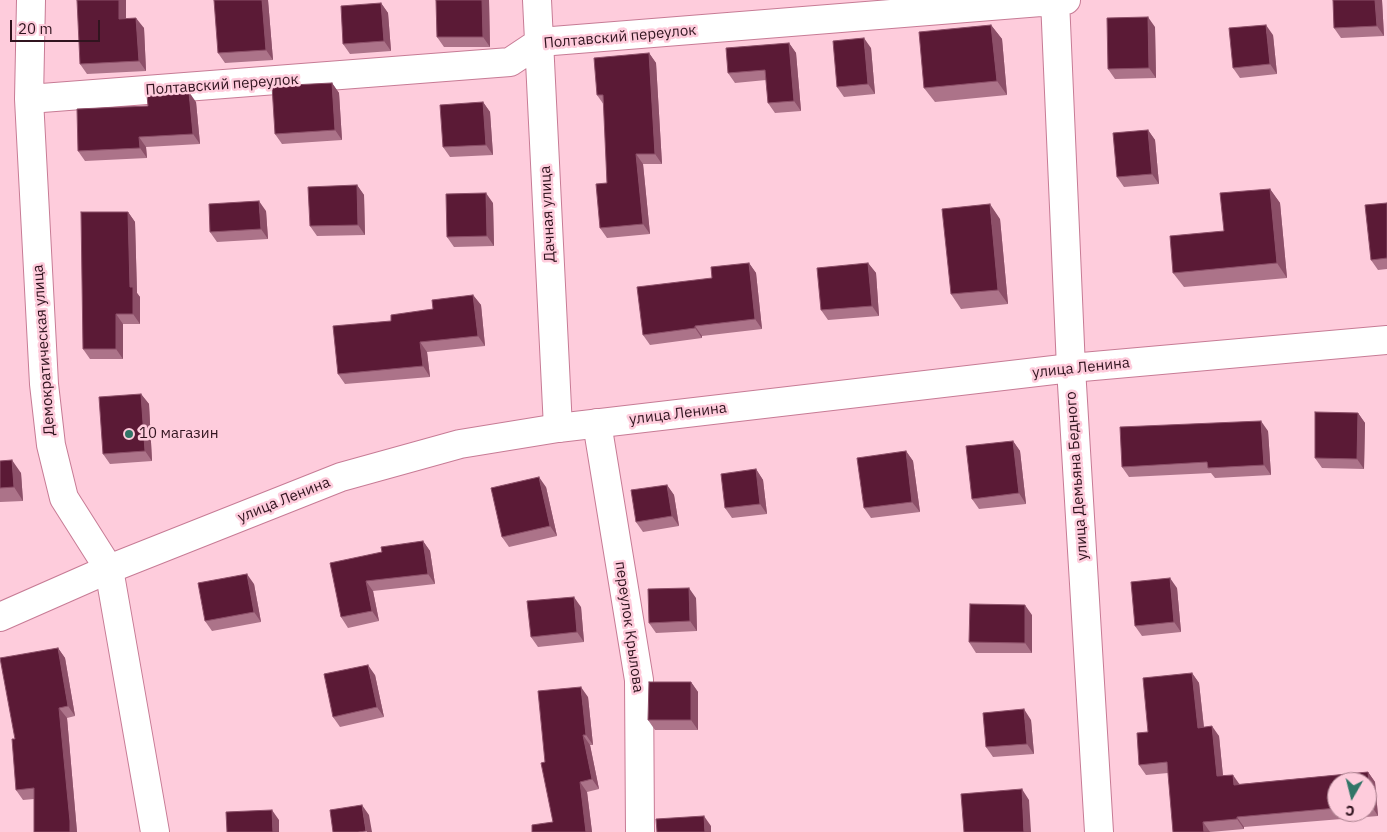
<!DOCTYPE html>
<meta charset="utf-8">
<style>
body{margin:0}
#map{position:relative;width:1387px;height:832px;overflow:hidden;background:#feccdc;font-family:"IBM Plex Sans",sans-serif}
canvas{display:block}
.north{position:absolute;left:1327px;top:772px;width:50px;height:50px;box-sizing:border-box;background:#feccdc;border:1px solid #ac8290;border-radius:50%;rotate:188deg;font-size:14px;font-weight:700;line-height:20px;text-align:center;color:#31141f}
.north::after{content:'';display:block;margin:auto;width:18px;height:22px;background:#317567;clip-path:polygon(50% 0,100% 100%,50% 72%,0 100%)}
.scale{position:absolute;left:10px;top:20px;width:90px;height:22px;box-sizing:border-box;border:2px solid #31141f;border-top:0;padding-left:6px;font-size:15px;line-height:18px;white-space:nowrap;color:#31141f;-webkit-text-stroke:4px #feccdc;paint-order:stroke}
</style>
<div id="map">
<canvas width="1387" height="832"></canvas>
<div class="north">С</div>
<div class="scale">20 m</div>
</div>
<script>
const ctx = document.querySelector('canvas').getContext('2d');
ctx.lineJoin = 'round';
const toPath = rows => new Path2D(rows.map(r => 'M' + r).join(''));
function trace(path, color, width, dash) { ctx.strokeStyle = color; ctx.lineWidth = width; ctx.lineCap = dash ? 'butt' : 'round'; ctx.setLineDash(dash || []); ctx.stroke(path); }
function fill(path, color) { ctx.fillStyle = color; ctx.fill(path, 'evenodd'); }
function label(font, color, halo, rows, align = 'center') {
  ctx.font = font + ' "IBM Plex Sans",sans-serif'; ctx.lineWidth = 5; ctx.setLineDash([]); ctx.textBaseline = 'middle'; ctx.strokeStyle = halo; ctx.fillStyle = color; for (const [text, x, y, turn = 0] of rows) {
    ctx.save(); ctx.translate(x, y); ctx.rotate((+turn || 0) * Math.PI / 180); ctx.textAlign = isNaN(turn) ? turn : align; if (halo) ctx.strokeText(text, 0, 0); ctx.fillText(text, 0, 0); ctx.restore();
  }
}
const street = toPath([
 [31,0,29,99,44,384,51,445,64,498,109,569,155,832],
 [537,0,558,428],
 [1055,0,1071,368,1099,832],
 [29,99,510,62,540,42,1066,0],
 [597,423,639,680,640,832]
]);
const secondary = toPath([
 [0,617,109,569,341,477,460,444,558,428,1071,368,1387,340]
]);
trace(street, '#c77b95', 30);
trace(secondary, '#c77b95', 30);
trace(street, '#fff', 28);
trace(secondary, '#fff', 28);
fill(toPath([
 [126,0,126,19,144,28,146,71,87,74,80,64],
 [268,0,273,60,225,63,218,53],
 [436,0,489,0,490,47,444,47,437,37],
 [1333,0,1382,0,1384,36,1341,38,1334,28],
 [381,3,388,13,391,51,350,54,343,44],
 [991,25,1002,39,1007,95,935,102,924,88],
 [1155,27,1156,78,1115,79,1108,69],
 [1273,35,1277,74,1240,78,1233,68],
 [789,43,796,53,801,111,775,113,768,103,766,80,735,83,728,73],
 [871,48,875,94,844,97,837,87],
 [649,53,656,63,662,164,643,164,650,234,607,238,600,228,607,183,604,105,597,95],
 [332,83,339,93,342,140,282,144,275,134],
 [196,102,200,144,146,147,147,158,85,161,78,151,148,106],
 [483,102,490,112,493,155,450,157,443,147],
 [1148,130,1155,140,1159,184,1124,187,1117,177],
 [357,185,364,195,365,235,317,236,310,226],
 [1270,189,1280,203,1287,278,1184,287,1173,273,1224,231],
 [493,203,494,246,454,247,447,237],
 [1387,203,1387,269,1378,270,1371,260],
 [266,211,268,239,217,242,210,232],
 [128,212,135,222,137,293,140,297,140,324,123,324,123,359,90,359,83,349],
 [1000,219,1008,304,961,309,951,294],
 [749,263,756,273,762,329,702,336,702,338,650,345,643,335,712,278],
 [868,263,876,273,879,316,828,320,821,310],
 [473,295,481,305,485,346,427,352,430,377,345,384,338,374,391,321,433,309],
 [141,394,149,404,152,461,110,464,103,454],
 [1358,413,1365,423,1364,469,1322,468,1315,458],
 [1268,431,1271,475,1215,478,1211,473,1129,477,1122,467],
 [1013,441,1020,451,1026,504,979,509,972,499],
 [906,451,913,461,920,512,871,518,864,508],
 [0,461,21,473,23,501,0,502],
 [756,469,763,480,767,514,732,518,725,508],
 [667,485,674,495,679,526,643,532,636,522],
 [546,487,557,536,509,547,502,537],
 [423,541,430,551,435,584,373,591,379,621,348,628,341,617,382,552],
 [254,584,261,622,212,631,205,621],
 [1177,588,1181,632,1142,636,1135,626],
 [696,598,697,631,656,633,649,623],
 [581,607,584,642,538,647,531,637],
 [1032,615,1032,653,976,653,969,642],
 [58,648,65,658,75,716,67,718,77,832,34,832,34,799,23,800,16,790,15,739],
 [1192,673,1199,683,1204,727,1219,736,1223,776,1240,784,1368,772,1375,782,1378,816,1244,827,1244,829,1210,832,1173,832,1168,773,1146,775,1139,765,1148,732],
 [1337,782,1367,782,1367,812,1337,812],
 [375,675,384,717,340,727,333,717],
 [691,682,698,692,698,730,655,730,648,720],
 [588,697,593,745,590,745,599,789,587,792,592,832,532,832,553,822,545,762],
 [1031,720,1034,754,993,757,986,747]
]), '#ac7389');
fill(toPath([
 [119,0,126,0,126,29,119,19],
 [262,0,268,0,273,60,266,50],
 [482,0,489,0,490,47,483,37],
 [1375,0,1382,0,1384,36,1377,26],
 [381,3,388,13,391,51,384,41],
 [1148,17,1155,27,1156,78,1149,68],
 [136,18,144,28,146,71,139,61],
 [991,25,1002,39,1007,95,997,81],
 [1266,25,1273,35,1277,74,1270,64],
 [864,38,871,48,875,94,868,84],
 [789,43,796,53,801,111,794,101],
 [649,53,656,63,662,164,655,154],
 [332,83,339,93,342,140,335,130],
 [189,92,196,102,200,144,193,134],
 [483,102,490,112,493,155,486,145],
 [1148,130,1155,140,1159,184,1152,174],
 [139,137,146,147,147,158,140,148],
 [636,154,643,164,650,234,643,224],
 [357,185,364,195,365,235,358,225],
 [1270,189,1280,203,1287,278,1277,263],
 [486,193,493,203,494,246,487,236],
 [259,201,266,211,268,239,261,229],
 [990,204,1000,219,1008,304,998,290],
 [128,212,135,222,137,293,140,297,140,324,133,314,130,287],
 [749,263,756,273,762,329,755,319],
 [868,263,876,273,879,316,872,306],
 [473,295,481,305,485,346,478,336],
 [116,314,123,324,123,359,116,349],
 [695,326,702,336,702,338,695,328],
 [420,342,427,352,430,377,423,366],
 [141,394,149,404,152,461,145,451],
 [1358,413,1365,423,1364,469,1357,459],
 [1261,421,1268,431,1271,475,1264,465],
 [1013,441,1020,451,1026,504,1019,493],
 [906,451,913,461,920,512,912,502],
 [12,460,21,473,23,501,14,487],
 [756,469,763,480,767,514,760,504],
 [539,477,546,487,557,536,550,526],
 [667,485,674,495,679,526,672,516],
 [423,541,430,551,435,584,428,574],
 [247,574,254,584,261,622,254,612],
 [1170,578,1177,588,1181,632,1174,622],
 [366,581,373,591,379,621,372,611],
 [689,588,696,598,697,631,690,621],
 [574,597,581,607,584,642,577,632],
 [1025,605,1032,615,1032,653,1025,643],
 [58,648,65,658,75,716,68,706],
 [368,665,375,675,384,717,377,707],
 [1192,673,1199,683,1205,738,1198,728],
 [691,682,698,692,698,730,691,720],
 [581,687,588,697,593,745,586,735],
 [59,708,67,718,77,832,70,832],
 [1024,709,1031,720,1034,754,1027,744],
 [1212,726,1219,736,1224,786,1217,776],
 [583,735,590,745,599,789,592,779],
 [1368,772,1375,782,1378,816,1371,805],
 [1233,775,1240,785,1234,785],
 [580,782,587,792,592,832,586,832],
 [1022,789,1029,800,1031,832,1024,832],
 [362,805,369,815,372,832,367,832,366,831],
 [272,810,279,820,279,832,273,832],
 [704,816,711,826,711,832,705,832],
 [1237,817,1244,827,1244,829,1237,819],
 [1203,822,1210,832,1204,832]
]), '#8c4f68');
const building = toPath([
 [77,0,119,0,119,19,136,18,139,61,80,64,77,0],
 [214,0,262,0,266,50,218,53,214,0],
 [436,0,482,0,483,37,437,37,436,0],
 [1333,0,1375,0,1377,26,1334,28,1333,0],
 [381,3,384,41,343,44,341,6,381,3],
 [1148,17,1149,68,1108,69,1107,18,1148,17],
 [991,25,997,81,924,88,919,32,991,25],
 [1266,25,1270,64,1233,68,1229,28,1266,25],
 [864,38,868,84,837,87,833,41,864,38],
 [789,43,794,101,768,103,765,70,728,73,726,48,789,43],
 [649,53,655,154,636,154,643,224,600,228,596,184,607,183,603,95,597,95,594,58,649,53],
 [332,83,335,130,275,134,272,86,332,83],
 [189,92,193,134,139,137,140,148,78,151,77,109,148,106,147,95,189,92],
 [483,102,486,145,443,147,440,105,483,102],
 [1148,130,1152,174,1117,177,1113,133,1148,130],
 [357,185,358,225,310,226,308,187,357,185],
 [1270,189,1277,263,1173,273,1170,236,1224,231,1220,193,1270,189],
 [486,193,487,236,447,237,446,194,486,193],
 [259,201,261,229,210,232,209,204,259,201],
 [1387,203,1387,258,1371,260,1365,205,1387,203],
 [990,204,998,290,951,294,942,209,990,204],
 [81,212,128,212,130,287,133,287,133,314,116,314,116,349,83,349,81,212],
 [749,263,755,319,695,326,695,328,643,335,637,287,712,278,711,267,749,263],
 [868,263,872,306,821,310,817,268,868,263],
 [473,295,478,336,420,342,423,366,338,374,333,326,391,321,391,315,433,309,432,300,473,295],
 [141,394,145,451,103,454,99,397,141,394],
 [1315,412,1358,413,1357,459,1315,458,1315,412],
 [1261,421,1264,465,1208,468,1207,462,1122,467,1120,427,1261,421],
 [1013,441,1019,493,972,499,966,446,1013,441],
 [906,451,912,502,864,508,857,458,906,451],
 [12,460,14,487,0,488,0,461,12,460],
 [756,469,760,504,725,508,721,474,756,469],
 [539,477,550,526,502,537,491,488,539,477],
 [667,485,672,516,636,522,631,490,667,485],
 [423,541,428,574,366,581,372,611,341,617,330,563,382,552,381,547,423,541],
 [247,574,254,612,205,621,198,583,247,574],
 [1170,578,1174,622,1135,626,1131,582,1170,578],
 [689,588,690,621,649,623,648,589,689,588],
 [574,597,577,632,531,637,527,601,574,597],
 [970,604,1025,605,1025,643,969,642,970,604],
 [58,648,68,706,59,708,70,821,70,832,34,832,34,788,16,790,12,739,15,739,0,658,58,648],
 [368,665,377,707,333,717,324,674,368,665],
 [1192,673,1198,728,1212,726,1217,776,1233,775,1234,785,1368,772,1371,805,1367,806,1367,782,1337,782,1337,808,1237,817,1237,819,1203,822,1204,832,1173,832,1167,762,1139,765,1137,733,1148,732,1143,678,1192,673],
 [649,682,691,682,691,720,648,720,649,682],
 [581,687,586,735,583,735,592,779,580,782,586,832,532,832,532,825,553,822,541,763,545,762,538,691,581,687],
 [1024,709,1027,744,986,747,983,713,1024,709],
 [1022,789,1024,832,964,832,961,794,1022,789],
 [362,805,366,831,358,832,333,832,330,810,362,805],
 [272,810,273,832,227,832,226,812,272,810],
 [704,816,705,832,657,832,656,819,704,816]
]);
fill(building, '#5b1a36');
trace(building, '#8c4f68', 1);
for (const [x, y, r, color] of [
 [129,434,5,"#317567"]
]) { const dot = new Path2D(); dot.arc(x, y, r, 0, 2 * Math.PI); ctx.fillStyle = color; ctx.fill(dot); trace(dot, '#feccdc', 2); }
label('15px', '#31141f', '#feccdc', [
 ["Полтавский переулок",620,37,-5],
 ["Полтавский переулок",222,85,-4],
 ["Дачная улица",548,214,-93],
 ["Демократическая улица",44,350,-94],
 ["улица Ленина",1081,368,-6],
 ["улица Ленина",678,414,-7],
 ["улица Демьяна Бедного",1077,476,-94],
 ["улица Ленина",284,500,-22],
 ["переулок Крылова",629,627,82]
]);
label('15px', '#31141f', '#feccdc', [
 ["10 магазин",139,434]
], 'left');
</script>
